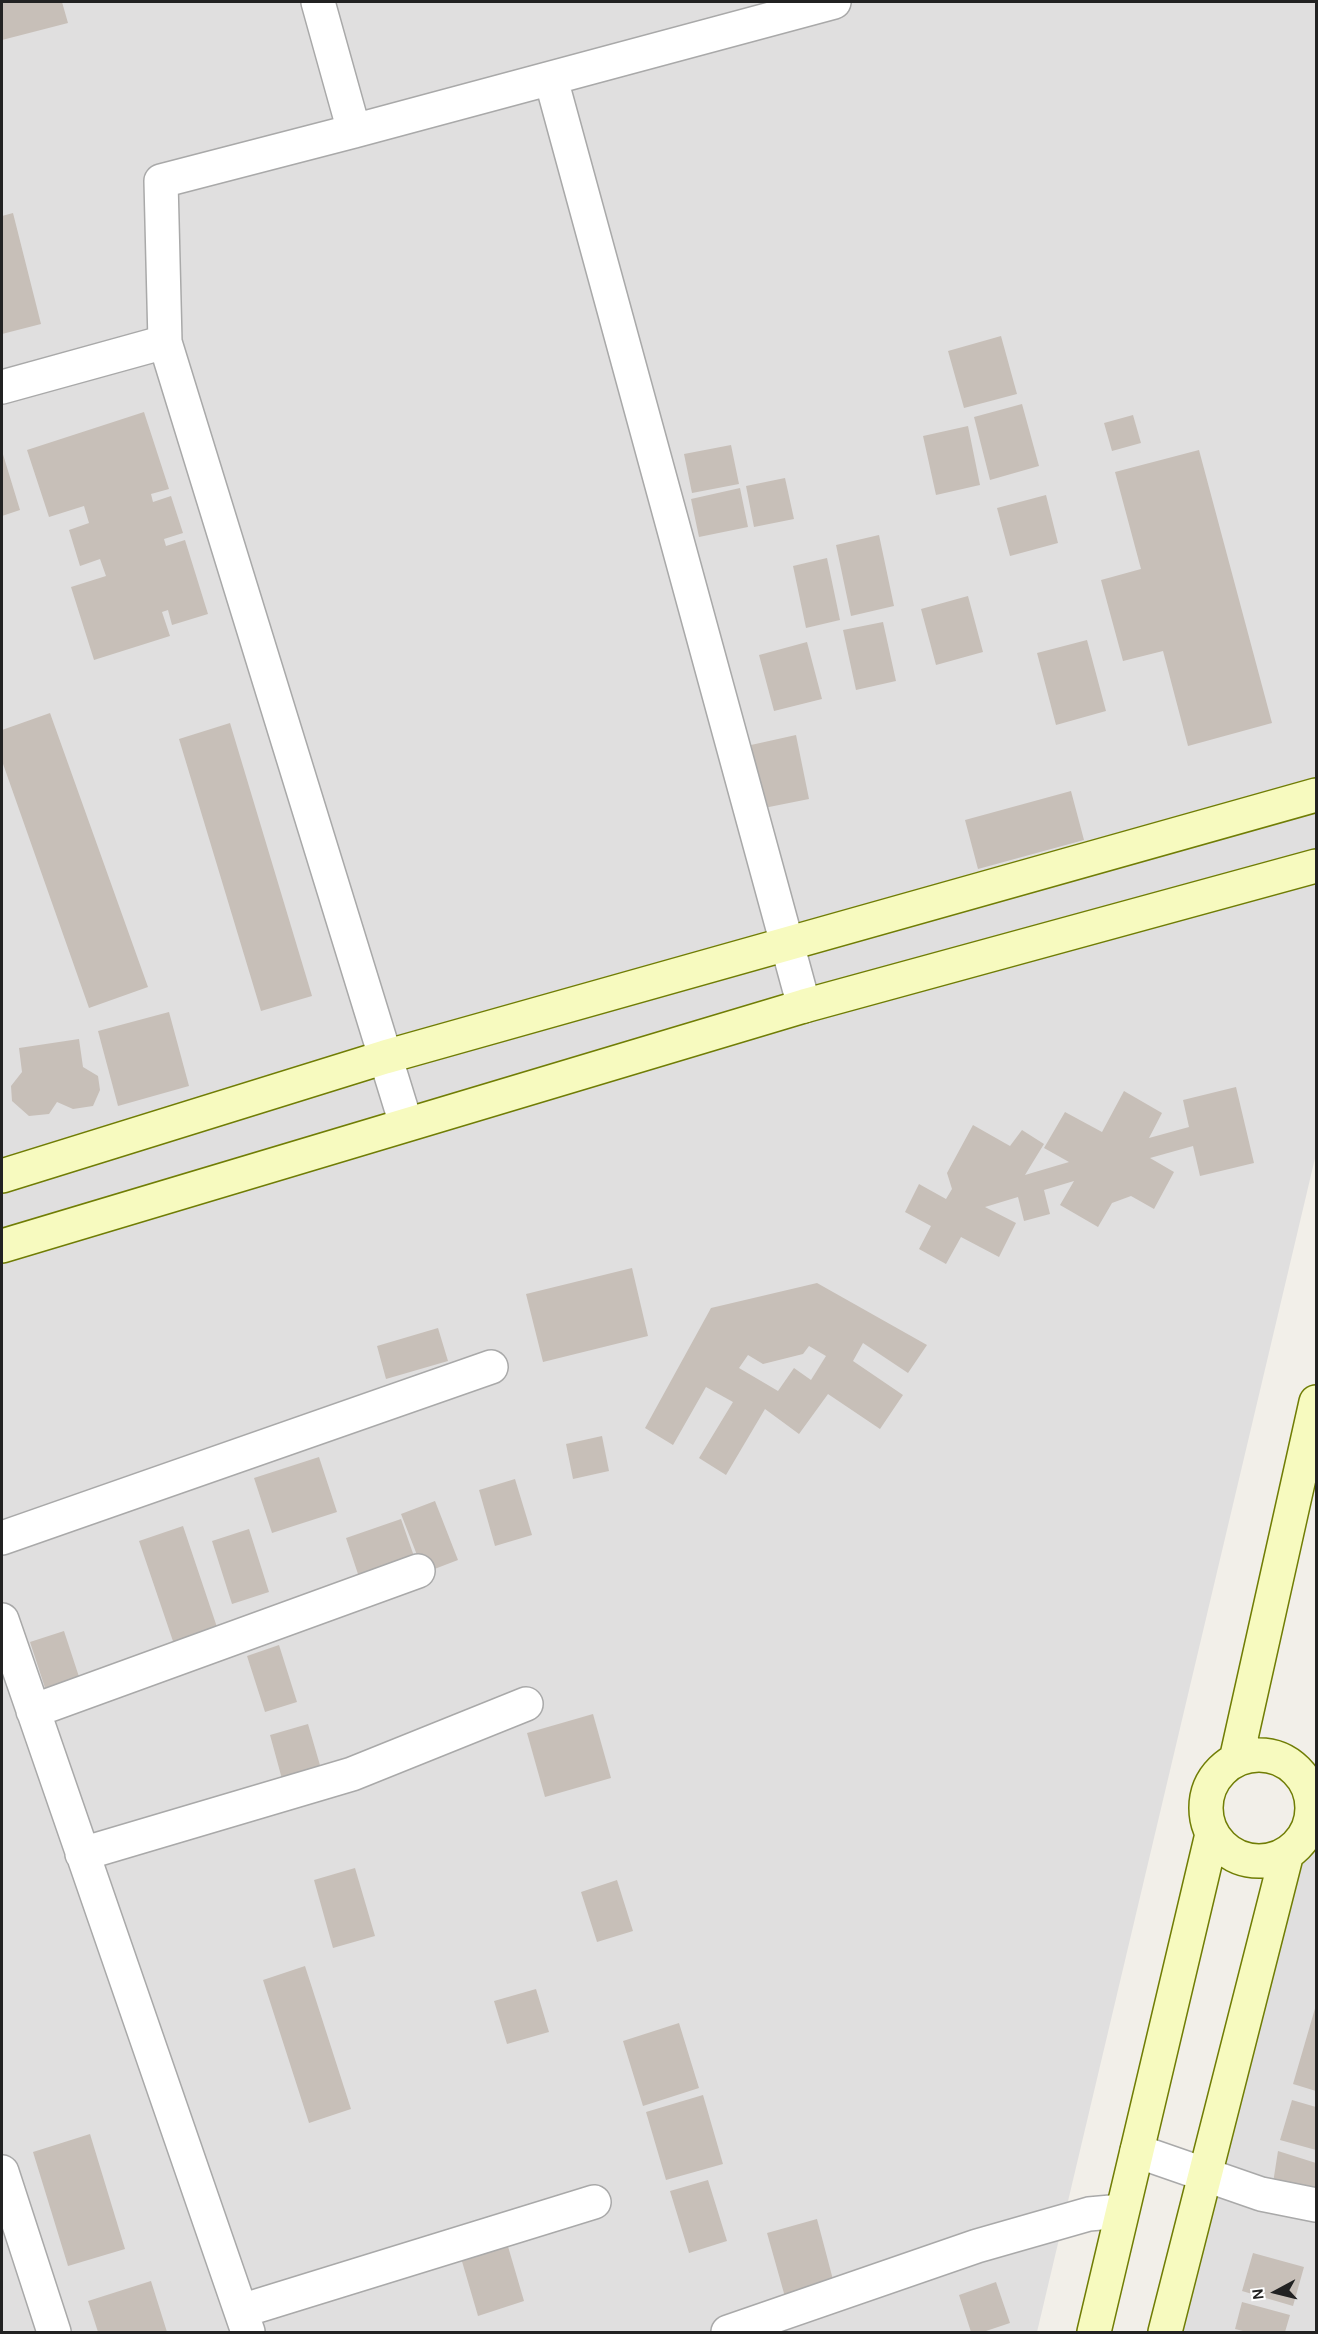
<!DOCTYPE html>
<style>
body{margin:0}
#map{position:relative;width:1318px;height:2334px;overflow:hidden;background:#f2efe9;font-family:Karla,sans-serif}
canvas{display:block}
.frame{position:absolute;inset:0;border:3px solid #222;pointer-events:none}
.north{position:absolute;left:1246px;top:2262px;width:60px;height:60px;-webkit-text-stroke:4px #fff;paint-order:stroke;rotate:263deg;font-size:16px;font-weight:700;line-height:24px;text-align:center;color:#222}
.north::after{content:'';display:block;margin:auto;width:21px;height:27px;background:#222;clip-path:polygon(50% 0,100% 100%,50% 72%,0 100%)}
</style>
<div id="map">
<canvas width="1318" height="2334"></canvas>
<div class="frame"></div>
<div class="north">N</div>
</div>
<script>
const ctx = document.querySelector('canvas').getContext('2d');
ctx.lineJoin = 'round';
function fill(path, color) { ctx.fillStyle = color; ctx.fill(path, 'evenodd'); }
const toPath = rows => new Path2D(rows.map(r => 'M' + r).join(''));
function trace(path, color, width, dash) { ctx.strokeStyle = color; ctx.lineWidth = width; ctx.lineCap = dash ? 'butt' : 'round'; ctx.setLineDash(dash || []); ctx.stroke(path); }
fill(toPath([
 [2,2,1316,2,1316,1154,1037,2332,2,2332],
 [1316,1804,1316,2332,1179,2332]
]), '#e0dfdf');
fill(toPath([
 [2,2,62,2,68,23,2,40],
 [13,213,41,324,2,334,2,216],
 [1001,336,1017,394,964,408,948,351],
 [1022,404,1039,466,990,480,974,417],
 [144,412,169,489,151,494,153,502,171,496,183,533,164,539,166,546,185,540,208,614,172,625,168,610,162,612,170,636,94,660,71,587,106,576,100,559,80,566,69,530,89,523,84,506,49,517,27,450],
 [1133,415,1141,443,1112,451,1104,423],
 [968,426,980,485,936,495,923,436],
 [731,445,739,484,692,493,684,454],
 [1199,450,1272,723,1188,746,1163,651,1123,661,1101,580,1141,569,1115,472],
 [2,451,20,510,2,516],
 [785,478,794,519,754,527,746,486],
 [740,488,748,527,699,537,691,499],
 [1046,495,1058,543,1010,556,997,508],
 [879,535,894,606,851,616,836,545],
 [827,558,840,620,806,628,793,566],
 [968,596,983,652,936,665,921,609],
 [883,622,896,681,856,690,843,630],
 [1087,640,1106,711,1056,725,1037,653],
 [807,642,822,699,774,711,759,655],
 [50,713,148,987,89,1008,2,761,2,730],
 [230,723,312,996,261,1011,179,739],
 [796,735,809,799,764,808,751,745],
 [1071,791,1084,840,978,869,965,820],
 [169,1012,189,1086,118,1106,98,1031],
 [79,1039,83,1067,98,1076,100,1090,93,1106,73,1109,57,1102,49,1114,29,1116,12,1101,11,1086,22,1072,19,1048],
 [1236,1087,1254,1163,1200,1176,1193,1146,1150,1158,1174,1172,1154,1209,1131,1196,1112,1203,1098,1227,1060,1205,1074,1181,1044,1190,1050,1214,1024,1221,1018,1197,985,1207,1016,1223,999,1257,961,1237,946,1264,919,1249,931,1226,905,1212,919,1184,946,1199,952,1189,947,1173,973,1125,1010,1146,1022,1130,1044,1144,1025,1175,1069,1162,1044,1148,1065,1112,1102,1132,1124,1091,1162,1113,1149,1138,1189,1127,1183,1100],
 [632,1268,648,1336,543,1362,526,1294],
 [817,1283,927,1345,908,1373,863,1343,853,1361,903,1395,880,1429,828,1394,799,1434,765,1409,726,1475,699,1458,733,1402,706,1387,673,1445,645,1428,711,1308],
 [809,1346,826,1356,811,1380,794,1368,778,1391,739,1368,748,1355,763,1364,803,1354],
 [438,1328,448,1361,386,1379,377,1346],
 [602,1436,609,1471,573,1479,566,1444],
 [319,1457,337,1512,272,1533,254,1478],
 [515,1479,532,1535,495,1546,479,1490],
 [435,1501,458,1560,424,1573,401,1514],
 [401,1519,416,1562,360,1580,346,1538],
 [183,1526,221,1639,177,1653,139,1541],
 [249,1529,269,1592,232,1604,212,1541],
 [64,1631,83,1689,49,1700,30,1642],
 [279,1645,297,1702,265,1712,247,1656],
 [593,1714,611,1778,545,1797,527,1733],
 [308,1724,324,1779,285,1790,270,1735],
 [355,1868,375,1936,333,1948,314,1880],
 [617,1880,633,1931,597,1942,581,1892],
 [305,1966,351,2109,309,2123,263,1980],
 [536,1989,549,2032,507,2044,494,2001],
 [1316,2005,1316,2091,1293,2084],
 [679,2023,699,2088,643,2106,623,2041],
 [703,2095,723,2164,666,2180,646,2112],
 [1292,2100,1316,2107,1316,2150,1280,2140],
 [90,2134,125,2249,68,2266,33,2152],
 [1278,2151,1316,2163,1316,2195,1273,2183],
 [708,2180,727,2241,689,2253,670,2191],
 [817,2219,836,2291,787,2304,767,2233],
 [507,2243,524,2301,478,2316,461,2258],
 [1253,2253,1304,2267,1293,2306,1242,2291],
 [151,2281,167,2332,98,2332,88,2301],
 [996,2282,1010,2323,983,2332,971,2332,959,2295],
 [1242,2302,1290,2315,1285,2332,1247,2332,1235,2329]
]), '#c7bfb8');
const street = toPath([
 [318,2,354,131],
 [551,79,804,1006],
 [165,342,406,1124],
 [2,387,165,342,161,181,354,131,834,2],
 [2,1538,491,1367],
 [2,1620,248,2332],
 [33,1711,418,1571],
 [82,1854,352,1774,526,1704],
 [1137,2151,1261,2194,1316,2205],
 [2,2172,54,2332],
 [241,2311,594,2202],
 [728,2332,977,2246,1089,2214,1122,2211]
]);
const secondary = toPath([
 [2,1176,385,1057,1316,795],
 [2,1246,804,1006,1316,866],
 '1206 1808a53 53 0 1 1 106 0a53 53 0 1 1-106 0Z',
 [1236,1760,1316,1402],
 [1094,2332,1212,1834],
 [1165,2332,1287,1853]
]);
trace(street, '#a9a9a9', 36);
trace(secondary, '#707d05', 36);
trace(street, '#fff', 33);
trace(secondary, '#f7fabf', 33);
</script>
